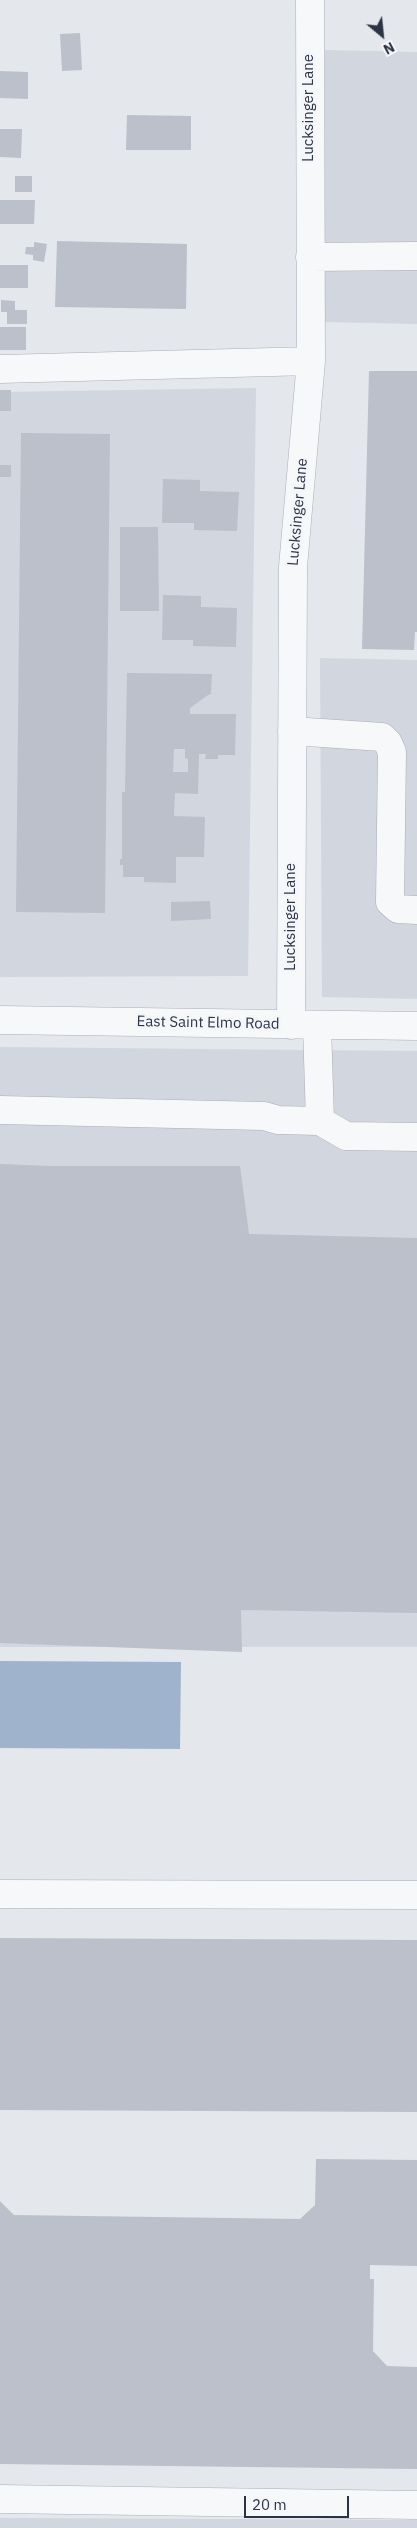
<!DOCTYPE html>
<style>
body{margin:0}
#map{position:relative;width:417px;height:2528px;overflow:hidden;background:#e4e7ec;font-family:"IBM Plex Sans",sans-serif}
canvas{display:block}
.north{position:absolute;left:357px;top:10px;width:50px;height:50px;-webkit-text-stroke:4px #f4f6f9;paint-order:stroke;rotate:152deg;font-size:14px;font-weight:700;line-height:20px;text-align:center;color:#2b3445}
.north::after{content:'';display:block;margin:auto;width:18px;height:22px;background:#2b3445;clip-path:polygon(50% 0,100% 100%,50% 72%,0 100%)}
.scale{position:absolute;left:244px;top:2496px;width:105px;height:22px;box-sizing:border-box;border:2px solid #2b3445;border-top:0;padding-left:6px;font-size:15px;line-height:18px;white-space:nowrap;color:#2b3445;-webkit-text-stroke:4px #f4f6f9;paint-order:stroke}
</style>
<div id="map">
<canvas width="417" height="2528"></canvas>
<div class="north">N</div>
<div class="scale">20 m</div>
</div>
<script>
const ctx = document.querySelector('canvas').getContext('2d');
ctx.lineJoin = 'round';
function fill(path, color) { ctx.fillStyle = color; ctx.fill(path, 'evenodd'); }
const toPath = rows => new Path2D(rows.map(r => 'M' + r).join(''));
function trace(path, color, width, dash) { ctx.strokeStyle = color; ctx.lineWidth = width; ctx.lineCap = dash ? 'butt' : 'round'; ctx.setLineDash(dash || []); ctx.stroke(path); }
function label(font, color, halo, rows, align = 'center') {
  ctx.font = font + ' "IBM Plex Sans",sans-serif'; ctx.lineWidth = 5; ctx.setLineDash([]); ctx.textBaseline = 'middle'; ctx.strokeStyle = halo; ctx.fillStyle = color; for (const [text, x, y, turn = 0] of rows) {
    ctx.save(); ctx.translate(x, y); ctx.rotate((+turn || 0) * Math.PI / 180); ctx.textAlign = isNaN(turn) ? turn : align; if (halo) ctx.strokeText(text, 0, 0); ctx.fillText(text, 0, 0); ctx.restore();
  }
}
fill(toPath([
 [325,50,417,52,417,324,324,322],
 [256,388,248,976,0,977,0,392],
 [320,658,417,660,417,999,322,997],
 [0,1047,417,1051,417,1647,0,1647],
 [0,2518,417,2520,417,2528,0,2528]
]), '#d2d6de');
fill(toPath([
 [0,1661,181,1662,180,1749,0,1748]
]), '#9fb4cc');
fill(toPath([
 [80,33,82,70,62,71,60,34],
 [0,71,28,72,28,99,0,98],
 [127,115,191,116,191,150,126,150],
 [0,129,22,129,21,158,0,157],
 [15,176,32,176,32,192,15,192],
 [0,200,35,200,34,224,0,224],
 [57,241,187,244,186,309,55,307],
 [34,242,47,244,44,262,33,260,33,255,25,254,26,247,34,247],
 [0,265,28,265,28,288,0,288],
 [1,300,15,301,15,310,27,310,27,324,7,324,7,312,1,312],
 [0,327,26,327,26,350,0,350],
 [369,371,417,371,417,632,415,632,414,650,362,649],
 [0,390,11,390,11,411,0,411],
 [21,433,110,434,105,913,16,912],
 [0,465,11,465,11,477,0,477],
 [163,479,200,480,200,491,239,492,237,531,194,530,194,523,162,523],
 [120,527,158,527,159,611,120,611],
 [163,595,201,596,201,607,237,608,236,647,193,646,193,640,162,640],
 [127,673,212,674,211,694,208,695,190,708,190,714,236,714,235,755,218,755,218,759,205,759,206,754,199,754,198,794,175,793,174,816,205,817,204,857,176,857,176,883,144,882,144,877,123,877,123,865,120,865,120,859,122,859,122,792,125,792],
 [174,749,185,749,185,758,188,759,188,772,173,772],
 [210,901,211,919,171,921,171,902],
 [0,1164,51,1166,240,1166,249,1234,417,1238,417,1613,241,1610,242,1652,0,1643],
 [0,1938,417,1940,417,2112,0,2110],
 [316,2159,417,2160,417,2266,370,2265,370,2279,374,2279,373,2351,387,2366,417,2367,417,2469,0,2464,0,2201,14,2215,300,2219,315,2205]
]), '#bbc0ca');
const minor = toPath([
 [310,257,417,256],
 [0,369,311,361],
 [292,731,382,737,388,743,392,752,390,902,398,909,417,910],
 [0,1020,417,1026],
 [291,1025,293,567,311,361,310,0],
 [317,1025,320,1121],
 [0,1110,264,1116,278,1120,320,1121,346,1136,417,1137],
 [0,1894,417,1895],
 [0,2499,417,2505]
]);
trace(minor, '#a9aeb7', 29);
trace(minor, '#f7f8fa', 28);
label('15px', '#2b3445', '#f4f6f9', [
 ["Lucksinger Lane",309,108,-90],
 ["Lucksinger Lane",298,512,-85],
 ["Lucksinger Lane",291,917,-90],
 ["East Saint Elmo Road",208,1023,1]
]);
</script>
